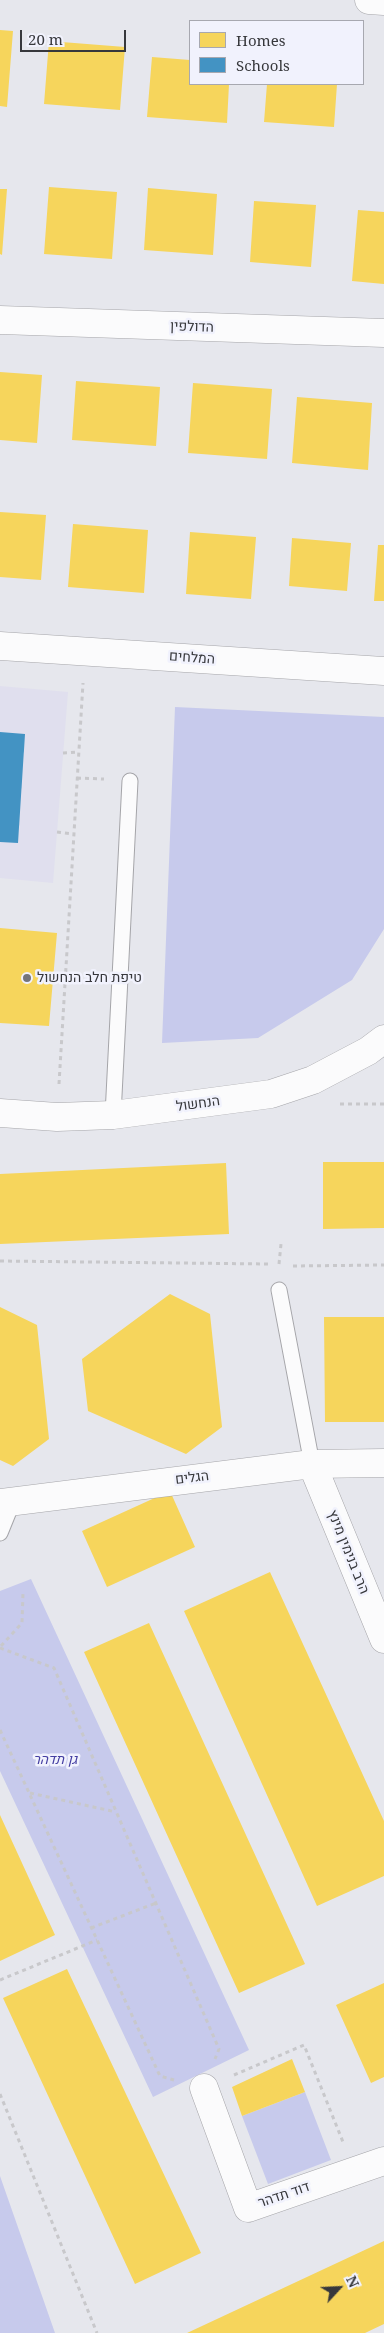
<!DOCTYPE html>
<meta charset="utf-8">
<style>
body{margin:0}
#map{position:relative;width:384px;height:2333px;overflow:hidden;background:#e6e7ed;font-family:"Noto Serif",serif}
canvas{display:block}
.legend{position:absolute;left:189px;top:20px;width:175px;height:65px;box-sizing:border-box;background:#f1f2fd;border:1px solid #a7a8b0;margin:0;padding:6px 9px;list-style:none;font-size:15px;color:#37383c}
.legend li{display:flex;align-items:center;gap:10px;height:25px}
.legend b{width:25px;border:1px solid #a7a8b0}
.north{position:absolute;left:314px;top:2263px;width:50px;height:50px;-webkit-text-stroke:4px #f1f2fd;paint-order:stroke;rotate:65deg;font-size:14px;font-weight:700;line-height:20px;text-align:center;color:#37383c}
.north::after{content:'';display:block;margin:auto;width:18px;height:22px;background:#37383c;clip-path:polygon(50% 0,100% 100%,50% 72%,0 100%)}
.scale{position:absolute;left:20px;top:30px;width:106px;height:22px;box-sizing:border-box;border:2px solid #37383c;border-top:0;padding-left:6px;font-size:15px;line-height:18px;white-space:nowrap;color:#37383c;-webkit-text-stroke:4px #f1f2fd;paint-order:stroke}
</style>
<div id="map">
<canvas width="384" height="2333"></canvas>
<ul class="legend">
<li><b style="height:14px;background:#f6d55c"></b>Homes</li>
<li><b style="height:14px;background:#4393c3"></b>Schools</li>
</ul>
<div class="north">N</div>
<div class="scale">20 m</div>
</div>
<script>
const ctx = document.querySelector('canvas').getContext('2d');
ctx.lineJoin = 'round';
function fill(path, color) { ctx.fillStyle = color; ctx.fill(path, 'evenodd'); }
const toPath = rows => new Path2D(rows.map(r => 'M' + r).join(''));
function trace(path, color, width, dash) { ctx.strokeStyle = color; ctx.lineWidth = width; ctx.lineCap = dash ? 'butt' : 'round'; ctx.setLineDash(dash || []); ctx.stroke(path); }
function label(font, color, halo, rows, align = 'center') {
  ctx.font = font + ' "Noto Serif",Heebo,serif'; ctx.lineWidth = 5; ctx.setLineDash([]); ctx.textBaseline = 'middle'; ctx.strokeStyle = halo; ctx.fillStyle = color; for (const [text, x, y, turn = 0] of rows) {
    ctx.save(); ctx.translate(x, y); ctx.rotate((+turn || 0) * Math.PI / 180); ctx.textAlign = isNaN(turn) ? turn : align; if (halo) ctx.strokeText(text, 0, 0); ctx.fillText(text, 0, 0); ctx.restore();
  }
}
fill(toPath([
 [0,686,68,692,53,883,0,878]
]), '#e0dfee');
fill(toPath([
 [175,707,384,717,384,929,352,980,258,1038,162,1043],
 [31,1579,249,2050,153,2097,0,1771,0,1591],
 [305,2092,331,2160,268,2184,242,2116],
 [0,2176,55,2333,0,2333]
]), '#c7caec');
fill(toPath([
 [0,30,13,31,7,107,0,106],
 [49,41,125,47,120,110,44,104],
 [152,57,190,60,190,84,229,84,227,123,147,117],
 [267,84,337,84,334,127,264,122],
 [49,187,117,192,112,259,44,254],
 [148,188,217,194,213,255,144,250],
 [0,189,7,189,2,255,0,254],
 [254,201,316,205,311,267,250,262],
 [358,210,384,212,384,284,352,281],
 [0,372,42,375,37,443,0,440],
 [76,381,160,387,156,446,72,440],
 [193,383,272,389,267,459,188,453],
 [297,397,372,403,368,470,292,463],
 [0,512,46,515,41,580,0,577],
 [73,524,148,530,144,593,68,587],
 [190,532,256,537,251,599,186,594],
 [292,538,351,543,347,591,289,586],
 [378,545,384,545,384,601,374,601],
 [0,928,57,933,49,1026,0,1023],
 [323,1162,384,1162,384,1228,323,1229],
 [226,1163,229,1234,0,1244,0,1174],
 [170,1294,210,1314,222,1427,186,1454,88,1411,82,1359],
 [0,1307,37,1325,49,1439,13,1466,0,1460],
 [324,1317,384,1317,384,1422,325,1422],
 [170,1491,195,1547,107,1587,82,1531],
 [270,1572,384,1821,384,1876,317,1906,184,1611],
 [149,1623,305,1964,239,1993,84,1652],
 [0,1815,55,1935,0,1961],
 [67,1969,201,2253,135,2284,3,1998],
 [384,1983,384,2077,371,2083,336,2005],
 [292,2059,305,2092,242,2116,232,2087],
 [384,2241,384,2324,365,2333,187,2333]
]), '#f6d55c');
fill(toPath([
 [0,732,25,734,18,843,0,842]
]), '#4393c3');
const lane = toPath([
 [113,1115,130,781],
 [279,1290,312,1464],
 [0,1533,13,1501]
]);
const street = toPath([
 [369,0,384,1],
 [0,320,384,333],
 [0,646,384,671],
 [312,1464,384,1639],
 [0,1503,312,1464,384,1463],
 [204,2088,248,2208,384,2161]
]);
const secondary = toPath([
 [0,1113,57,1117,113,1115,271,1094,313,1080,368,1051,384,1039]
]);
trace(lane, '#a5a5a9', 17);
trace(street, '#a5a5a9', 29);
trace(secondary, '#a5a5a9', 29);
trace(toPath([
 [63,753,78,752],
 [77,778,104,779],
 [57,832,73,834],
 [59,1084,83,683],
 [340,1104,384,1104],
 [0,1261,269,1264],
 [279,1264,281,1244],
 [293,1266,384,1265],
 [1,1646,22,1623,23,1593],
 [0,1648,54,1668,219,2049,215,2059],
 [0,1730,160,2076,174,2080],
 [30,1793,116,1812],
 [91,1928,156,1903],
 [0,1980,97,1940],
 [234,2075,304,2045,343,2142],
 [0,2094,97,2333]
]), '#c8c8cb', 3, [4, 4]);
trace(lane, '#fbfbfc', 15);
trace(street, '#fbfbfc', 28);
trace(secondary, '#fbfbfc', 28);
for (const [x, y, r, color] of [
 [27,978,5,"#74757a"]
]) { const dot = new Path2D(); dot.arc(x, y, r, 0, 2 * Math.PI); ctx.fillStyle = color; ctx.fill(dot); trace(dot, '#f1f2fd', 2); }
label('14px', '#37383c', '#f1f2fd', [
 ["הדולפין",192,327,2],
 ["המלחים",192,658,4],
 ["הנחשול",198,1104,-8],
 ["הגלים",192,1478,-7],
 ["הרב בנימין מינץ",348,1552,68],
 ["דוד תדהר",284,2195,-19]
]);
label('14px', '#37383c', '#f1f2fd', [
 ["טיפת חלב הנחשול",37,978]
], 'left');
label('italic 14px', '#453fa2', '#f1f2fd', [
 ["גן תדהר",55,1760]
]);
</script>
